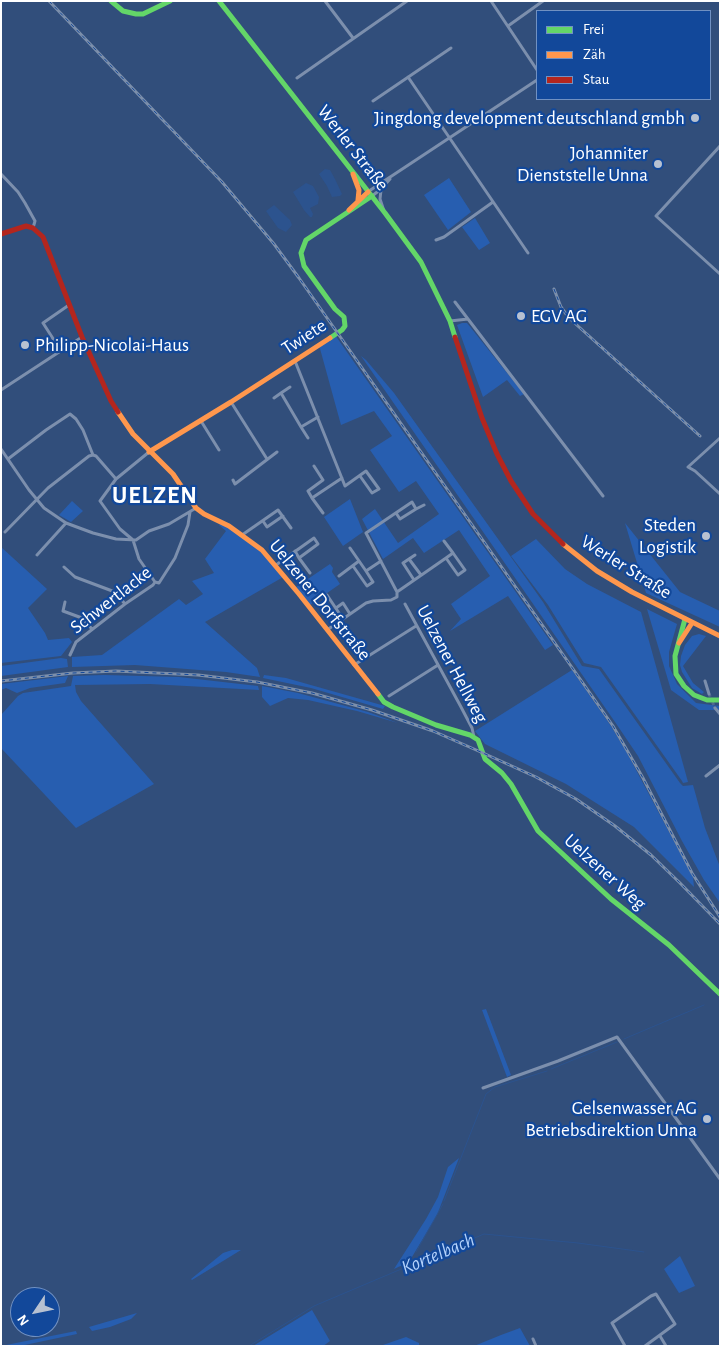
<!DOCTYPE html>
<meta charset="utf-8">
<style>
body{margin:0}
#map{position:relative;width:721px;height:1347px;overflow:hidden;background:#314e7b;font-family:"Alegreya Sans",sans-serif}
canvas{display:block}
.frame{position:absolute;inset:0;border:2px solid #fff;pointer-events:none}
.legend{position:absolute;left:536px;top:10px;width:175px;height:90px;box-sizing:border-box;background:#12489a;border:1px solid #7191c2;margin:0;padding:6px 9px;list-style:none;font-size:15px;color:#fff}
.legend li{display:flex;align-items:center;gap:10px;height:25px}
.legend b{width:25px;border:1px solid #7191c2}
.north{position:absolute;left:10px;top:1287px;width:50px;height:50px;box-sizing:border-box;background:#12489a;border:1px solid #7191c2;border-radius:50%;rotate:236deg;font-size:14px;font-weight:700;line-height:20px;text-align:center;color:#fff}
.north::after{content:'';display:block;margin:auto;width:18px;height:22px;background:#b7c1d1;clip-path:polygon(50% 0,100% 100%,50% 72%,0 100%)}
</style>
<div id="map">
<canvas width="721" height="1347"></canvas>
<div class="frame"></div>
<ul class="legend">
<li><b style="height:6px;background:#63d668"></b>Frei</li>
<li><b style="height:6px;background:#ff974d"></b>Zäh</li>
<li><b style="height:6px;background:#b3261e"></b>Stau</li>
</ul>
<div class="north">N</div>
</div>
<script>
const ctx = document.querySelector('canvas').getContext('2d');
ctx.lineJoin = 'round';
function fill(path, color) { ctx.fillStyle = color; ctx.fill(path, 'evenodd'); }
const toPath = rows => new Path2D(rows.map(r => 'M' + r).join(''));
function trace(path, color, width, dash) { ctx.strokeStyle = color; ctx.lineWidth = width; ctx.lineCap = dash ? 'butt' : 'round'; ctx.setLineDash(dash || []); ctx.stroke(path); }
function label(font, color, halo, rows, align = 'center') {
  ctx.font = font + ' "Alegreya Sans",sans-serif'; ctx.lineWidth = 4.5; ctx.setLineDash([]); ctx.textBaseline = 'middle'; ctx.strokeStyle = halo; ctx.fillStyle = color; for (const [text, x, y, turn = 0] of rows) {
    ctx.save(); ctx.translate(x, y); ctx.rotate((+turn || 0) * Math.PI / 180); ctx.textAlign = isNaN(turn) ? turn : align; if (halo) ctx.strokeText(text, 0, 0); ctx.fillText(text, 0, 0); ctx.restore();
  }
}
fill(toPath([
 [449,178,471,212,448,230,424,195],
 [475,218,490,243,479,250,462,227],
 [462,323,467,323,524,394,520,396,507,380,483,397,457,325],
 [335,335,553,645,545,650,508,596,450,631,461,619,451,604,490,576,459,530,424,553,413,538,383,559,362,519,375,509,398,543,439,514,416,481,399,492,370,450,392,436,374,411,341,425,319,345],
 [361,356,366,360,394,393,543,602,582,666,599,669,680,783,683,786,693,785,705,828,720,867,720,903,704,880,682,841,638,756,615,722],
 [350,499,363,532,343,546,324,517],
 [72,501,83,511,71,522,59,515],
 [222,522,252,542,285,576,205,622,257,668,260,677,226,672,135,665,72,667,72,657,102,655,179,599,186,605,203,594,192,581,214,573,205,559,226,531,219,525],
 [625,523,680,592,720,611,720,627,646,593],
 [536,539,565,569,587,584,641,612,688,782,683,783,682,781,601,667,584,663,548,605,511,556],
 [1,547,47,589,28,608,45,633,48,640,69,638,72,642,61,656,1,663],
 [330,564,333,568,332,572,340,584,310,605,296,587],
 [647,609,677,624,669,652,669,666,677,684,696,703,720,706,720,710,699,710,671,690],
 [699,634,706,636,683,666,693,683,704,692,702,694,692,688,682,672,680,665,681,656,685,645,692,636],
 [61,658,67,659,68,667,1,676,1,666],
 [572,670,611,726,626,751,693,877,694,887,634,827,566,784,485,744,475,731],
 [104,675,179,677,258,686,259,690,150,684,75,685,76,692,81,701,154,784,76,828,1,748,1,715,18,696,23,693,71,686,73,676],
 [264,675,286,678,385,706,383,709,311,688,263,678],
 [68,676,65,683,30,688,17,693,6,688,1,690,1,684],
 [262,686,298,693,368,712,398,723,357,711,308,700,288,698,270,706,262,697],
 [486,1009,511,1075,507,1077,482,1010],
 [459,1158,437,1215,409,1262,394,1269,426,1219,438,1197,448,1167],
 [232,1250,241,1250,192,1280,191,1279,223,1253],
 [680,1256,695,1286,679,1293,664,1269],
 [312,1310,330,1341,326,1344,323,1346,253,1346],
 [137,1313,131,1319,110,1327,92,1331,89,1327],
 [520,1328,530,1346,474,1346,501,1335],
 [76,1331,77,1334,20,1346,1,1346],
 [406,1337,419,1343,419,1346,380,1346]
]), '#275eb0');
fill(toPath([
 [325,169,330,170,335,179,342,194,340,196,332,197,327,186,319,174],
 [306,183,313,186,319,197,318,204,310,208,313,214,312,217,310,217,304,210,293,192],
 [274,205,290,220,292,225,286,232,278,228,266,211]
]), '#2c538e');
trace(toPath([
 [624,1039,704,1005],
 [551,1069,617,1042],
 [444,1201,486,1094,495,1087,547,1071],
 [416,1252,443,1204],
 [249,1346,314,1306,484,1234,578,1243,644,1252]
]), '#2c538e', 1);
trace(toPath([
 [709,694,715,708]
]), '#50698f', 3, [3, 1.5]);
trace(toPath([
 [325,1,353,38],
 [491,1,537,70],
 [508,26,543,1],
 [408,77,528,253],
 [297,78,407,1],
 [373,101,451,48],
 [720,146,656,216,720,274],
 [1,174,18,192,25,203,35,221,33,228],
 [381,190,380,199,384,211],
 [369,191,537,80],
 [372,196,381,189,390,179],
 [436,240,444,237,493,202],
 [455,302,603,496],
 [450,321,468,319],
 [61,351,43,323,69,305],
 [295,361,345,486,366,471,379,489,372,493,360,476],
 [290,387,281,393,301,427,318,417],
 [1,390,82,337],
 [274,398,281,393],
 [231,402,267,459],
 [201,421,219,450],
 [301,427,308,438],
 [720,438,688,467,695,471,720,494],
 [1,449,29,490,44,508,66,523,93,533,116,539,136,540,149,531,169,524,196,508],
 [149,452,116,479,100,501,120,529,133,540,139,559,155,582],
 [8,459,46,430,70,414,76,419,83,430,93,455],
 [233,480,235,484,277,452],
 [312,498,308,491,323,480,314,466],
 [416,509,424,505],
 [323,513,312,498,342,478],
 [396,513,400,519,416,509,412,502,375,527,366,533,397,592],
 [263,521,267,527,283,516],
 [5,532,48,488,89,456,93,455,96,456,116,479],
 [242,535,278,510,291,528],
 [444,541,453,553],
 [350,548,366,571,381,561],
 [37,555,66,523],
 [299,558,310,573],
 [409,559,415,555],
 [276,565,314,538,318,544,299,558,295,551],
 [353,566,367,586,373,582,366,571],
 [64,567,75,577,115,592,125,604],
 [339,576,359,561],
 [414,580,403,563,409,559,421,575],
 [155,582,159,583,175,558,188,525,190,512],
 [397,592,446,558,458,575,465,570,453,553,446,558],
 [327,595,343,619],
 [65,602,63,611,82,618,92,629],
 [405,604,461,707,472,728,474,737],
 [336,608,343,603,350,614],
 [327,630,366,603,373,601,391,600,397,597,397,592],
 [70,655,76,642,125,604,153,585,155,582],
 [354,665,416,626],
 [705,681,709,694],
 [389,696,438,665],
 [715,708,720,714],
 [706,776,720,765],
 [483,1088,558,1061,617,1037,720,1179],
 [660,1336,666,1346],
 [533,1339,536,1346],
 [625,1346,612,1323,651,1296,656,1294,675,1324,645,1346]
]), '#7c8fad', 3);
trace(toPath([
 [111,1,123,11,136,14,143,14,170,1],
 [219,1,385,213,421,262,450,321,455,337],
 [330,338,342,330,345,326,344,317,335,309,304,266,301,253,306,240,372,196],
 [685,619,675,656,676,674,684,686,694,695,707,700,720,700],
 [378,694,384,702,393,707,436,725,470,735,478,740,485,759,502,773,511,784,538,831,611,899,669,945,720,994]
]), '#63d668', 5);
trace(toPath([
 [353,174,359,190,358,200],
 [349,210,368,192],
 [118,412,133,434,173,474,196,508,204,514,229,526,262,550,299,594,378,694],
 [149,452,231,402,330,338],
 [563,544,597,571,632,592,720,636],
 [679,643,692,623]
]), '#ff974d', 5);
trace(toPath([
 [1,234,26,226,33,228,43,237,82,337,111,401,118,412],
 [455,337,482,418,497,454,511,481,533,514,563,544]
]), '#b3261e', 5);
const rail = toPath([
 [49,1,222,182,274,244,299,278,613,726,643,778,692,873,720,917],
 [554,289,561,307,569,318,700,436],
 [1,681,73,673,116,671,198,675,257,682,312,693,372,710,433,731,483,753,536,777,576,799,615,826,651,855,680,883,720,924]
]);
trace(rail, '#7c8fab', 3);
trace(rail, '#12489a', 1, [4]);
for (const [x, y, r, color] of [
 [695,118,5,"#b7c1d1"],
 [658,164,5,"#b7c1d1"],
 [521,316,5,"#b7c1d1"],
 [25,345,5,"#b7c1d1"],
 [706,536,5,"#b7c1d1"],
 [707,1119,5,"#b7c1d1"]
]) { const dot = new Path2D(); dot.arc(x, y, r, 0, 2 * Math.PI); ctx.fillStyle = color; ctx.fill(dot); trace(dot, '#12489a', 2); }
label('19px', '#fff', '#12489a', [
 ["Jingdong development deutschland gmbh",685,118],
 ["Johanniter",648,153],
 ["Dienststelle Unna",648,175],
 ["EGV AG",531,316,"left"],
 ["Philipp-Nicolai-Haus",35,345,"left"],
 ["Steden",696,525],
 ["Logistik",696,547],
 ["Gelsenwasser AG",697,1108],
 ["Betriebsdirektion Unna",697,1130]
], 'right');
label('19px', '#fff', '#12489a', [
 ["Werler Straße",353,148,52],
 ["Twiete",304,337,-33],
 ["Werler Straße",626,567,32],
 ["Schwertlacke",111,600,-38],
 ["Uelzener Dorfstraße",320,600,51],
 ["Uelzener Hellweg",452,664,62],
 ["Uelzener Weg",605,872,42]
]);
label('italic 20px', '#b2d0fa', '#12489a', [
 ["Kortelbach",438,1254,-23]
]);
ctx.letterSpacing = '1px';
label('bold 24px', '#fff', '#12489a', [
 ["UELZEN",155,496]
]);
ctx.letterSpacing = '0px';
</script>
